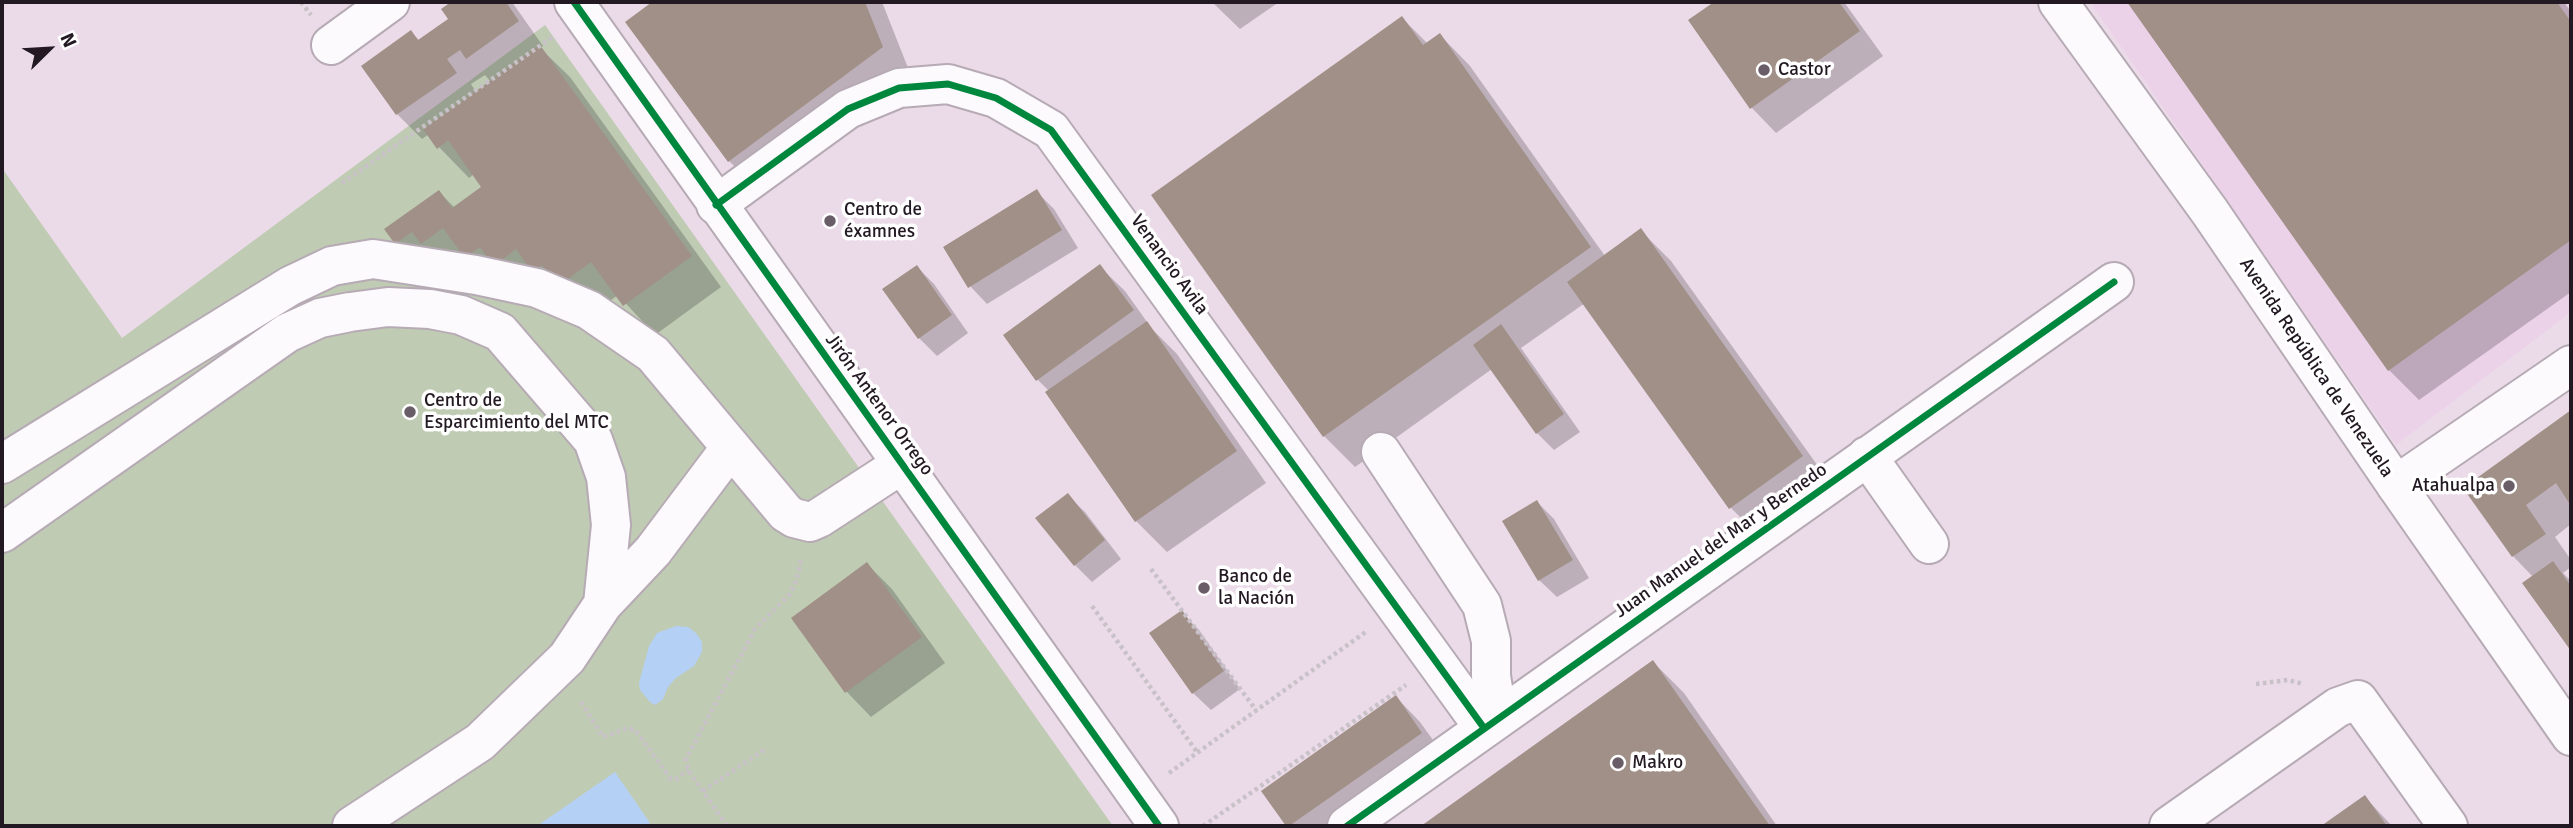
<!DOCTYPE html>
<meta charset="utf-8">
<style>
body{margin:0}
#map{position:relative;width:2573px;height:828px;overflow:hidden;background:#ebdbe8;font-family:Signika,sans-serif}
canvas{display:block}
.frame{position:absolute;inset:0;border:4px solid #231922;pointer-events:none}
.north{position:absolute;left:14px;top:14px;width:70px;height:70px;-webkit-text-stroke:5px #fff;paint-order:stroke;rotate:66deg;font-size:19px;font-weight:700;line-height:28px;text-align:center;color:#231922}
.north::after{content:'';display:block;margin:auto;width:24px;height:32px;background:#231922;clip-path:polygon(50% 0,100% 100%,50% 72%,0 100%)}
</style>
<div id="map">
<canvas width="2573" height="828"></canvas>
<div class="frame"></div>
<div class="north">N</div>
</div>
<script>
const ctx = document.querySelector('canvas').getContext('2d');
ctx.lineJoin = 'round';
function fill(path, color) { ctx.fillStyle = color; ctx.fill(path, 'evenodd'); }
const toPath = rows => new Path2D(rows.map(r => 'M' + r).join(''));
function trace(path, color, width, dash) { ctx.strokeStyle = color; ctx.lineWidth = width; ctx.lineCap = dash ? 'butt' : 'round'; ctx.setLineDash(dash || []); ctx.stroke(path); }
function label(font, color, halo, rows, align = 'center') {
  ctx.font = font + ' Signika,sans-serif'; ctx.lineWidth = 7; ctx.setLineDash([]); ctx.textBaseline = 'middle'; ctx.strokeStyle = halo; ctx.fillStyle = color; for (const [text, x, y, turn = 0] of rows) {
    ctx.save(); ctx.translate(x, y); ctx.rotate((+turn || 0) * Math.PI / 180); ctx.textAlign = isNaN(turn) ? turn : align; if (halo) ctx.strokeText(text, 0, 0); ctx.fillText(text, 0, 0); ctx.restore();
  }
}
fill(toPath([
 [2090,2,2571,2,2571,312,2396,445]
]), '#ecd2e9');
fill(toPath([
 [545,25,1113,826,2,826,2,168,122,338]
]), '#c0cbb4');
fill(toPath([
 [676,626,688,627,696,633,702,642,702,652,694,666,676,678,668,687,663,699,655,705,650,702,640,690,639,683,649,646,657,633],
 [615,772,650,823,646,826,537,826]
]), '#b5d0f5');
fill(toPath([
 [454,2,512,2,543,46,540,48,570,77,721,287,655,335,618,295,589,316,427,273,396,243,387,230,439,192,455,208,484,187,474,174,469,178,439,147,429,134,422,139,397,114,411,32,420,41,450,20,443,9],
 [485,75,491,82,476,92,471,84],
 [655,2,882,2,912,78,760,191,729,161,627,22],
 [1212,2,1279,2,1240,29],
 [1717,2,1844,2,1883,56,1776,133,1752,108,1690,21],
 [2129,2,2564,2,2571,12,2571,292,2419,400,2389,370],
 [1402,18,1428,44,1440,35,1470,66,1605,256,1641,231,1671,261,1833,487,1761,538,1731,508,1585,303,1521,348,1580,432,1554,450,1537,433,1492,369,1355,467,1324,436,1154,195],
 [1037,192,1054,209,1078,248,987,304,970,286],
 [917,267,934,284,968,333,937,356,919,338,885,290],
 [1100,267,1125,291,1152,329,1177,354,1266,483,1167,552,1136,521,1047,393,1049,391,1038,380,1006,336],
 [2571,412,2571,524,2555,537,2571,560,2571,567,2563,573,2571,581,2571,648,2524,583,2533,577,2513,556,2465,489],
 [1067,495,1085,512,1121,559,1092,582,1075,565],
 [1537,502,1554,519,1589,578,1557,597,1539,580],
 [867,564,892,589,945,663,871,717,847,692,793,618],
 [1182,613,1199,630,1240,689,1211,710,1193,693],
 [1653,662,1684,693,1777,826,1424,826],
 [1396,697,1420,722,1446,758,1349,826,1288,826,1263,791],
 [2365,797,2392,826,2324,826]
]), '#0003');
fill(toPath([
 [451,2,506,2,519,21,466,59,460,50,447,59,457,73,396,115,361,66,411,30,418,40,448,19,441,9],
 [652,2,865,2,883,47,728,162,625,22],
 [1714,2,1839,2,1860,31,1750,109,1688,20],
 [2127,2,2557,2,2571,22,2571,240,2388,371],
 [1402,16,1423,45,1440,33,1591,247,1323,437,1151,195],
 [540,45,692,256,623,306,591,262,557,287,542,265,532,272,516,249,494,266,480,247,465,258,443,228,421,244,412,232,395,244,384,229,439,190,452,208,481,187,448,140,437,149,423,129],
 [1037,189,1062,230,968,288,943,247],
 [1641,228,1803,456,1729,509,1567,282],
 [1100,264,1134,310,1036,381,1003,335],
 [917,265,952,315,918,339,882,289],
 [1147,321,1237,451,1135,522,1045,392],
 [1501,324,1564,414,1536,434,1473,345],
 [2571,410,2571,506,2556,483,2526,505,2546,534,2512,557,2463,488],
 [1068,493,1105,540,1074,566,1035,518],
 [1537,500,1573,560,1538,581,1502,521],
 [2553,561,2571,586,2571,651,2522,583],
 [867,562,922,637,845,693,791,618],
 [1182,610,1224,671,1192,694,1149,633],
 [1653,660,1770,826,1421,826],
 [1396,695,1422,733,1289,826,1286,826,1261,791],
 [2365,795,2387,826,2321,826]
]), '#a09087');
const minor = toPath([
 [574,2,1159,826],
 [331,45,390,2],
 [716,205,848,109,899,88,948,84,996,98,1051,130,1484,728],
 [1381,452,1482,605,1491,641,1491,676,1498,718],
 [1867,456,1929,544],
 [2,464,290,286,332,266,373,259,476,275,537,288,589,310,653,354,786,513,794,518,810,522,819,518,902,464],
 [2396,485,2571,365],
 [2,533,287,333,320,318,350,312,388,307,430,309,461,315,500,332,593,440,606,477,611,525,603,604],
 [352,826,480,742,567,658,603,604,653,551,731,447],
 [1347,826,2114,282],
 [2169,826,2338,707,2358,700,2448,826]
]);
const major = toPath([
 [2058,2,2210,212,2396,485,2571,736]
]);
trace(minor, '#b6aab4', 42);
trace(major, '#b6aab4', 42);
trace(toPath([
 [301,2,311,15],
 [342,183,554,36],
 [1151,569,1256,710],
 [1092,606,1197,752],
 [2256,684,2288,680,2303,684],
 [581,702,603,737,627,728,635,730,671,779,676,779,688,770],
 [1169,773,1367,631],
 [703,791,767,748],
 [727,826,688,770,686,759,755,629,790,594,796,581,801,560],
 [1203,826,1406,685]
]), '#c8c1c8', 4.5, [3.5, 3.5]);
trace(minor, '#fcfafc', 38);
trace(major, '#fcfafc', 38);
trace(toPath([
 [574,2,1159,826],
 [716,205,848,109,899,88,948,84,996,98,1051,130,1484,728],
 [1347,826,2114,282]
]), '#00873e', 7);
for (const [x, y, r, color] of [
 [1764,70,7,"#695d67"],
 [830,221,7,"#695d67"],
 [410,412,7,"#695d67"],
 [2509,486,7,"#695d67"],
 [1204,588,7,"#695d67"],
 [1618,763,7,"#695d67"]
]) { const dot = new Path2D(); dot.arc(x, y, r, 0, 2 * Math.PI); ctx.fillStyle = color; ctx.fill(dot); trace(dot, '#fff', 2.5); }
label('19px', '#231922', '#fff', [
 ["Castor",1778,70],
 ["Centro de",844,210],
 ["éxamnes",844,232],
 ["Centro de",424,401],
 ["Esparcimiento del MTC",424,423],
 ["Atahualpa",2495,486,"right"],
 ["Banco de",1218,577],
 ["la Nación",1218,599],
 ["Makro",1632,763]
], 'left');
label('19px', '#231922', '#fff', [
 ["Venancio Avila",1169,265,54],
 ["Avenida República de Venezuela",2316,368,56],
 ["Jirón Antenor Orrego",879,405,54],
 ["Juan Manuel del Mar y Bernedo",1721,541,-35]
]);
</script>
